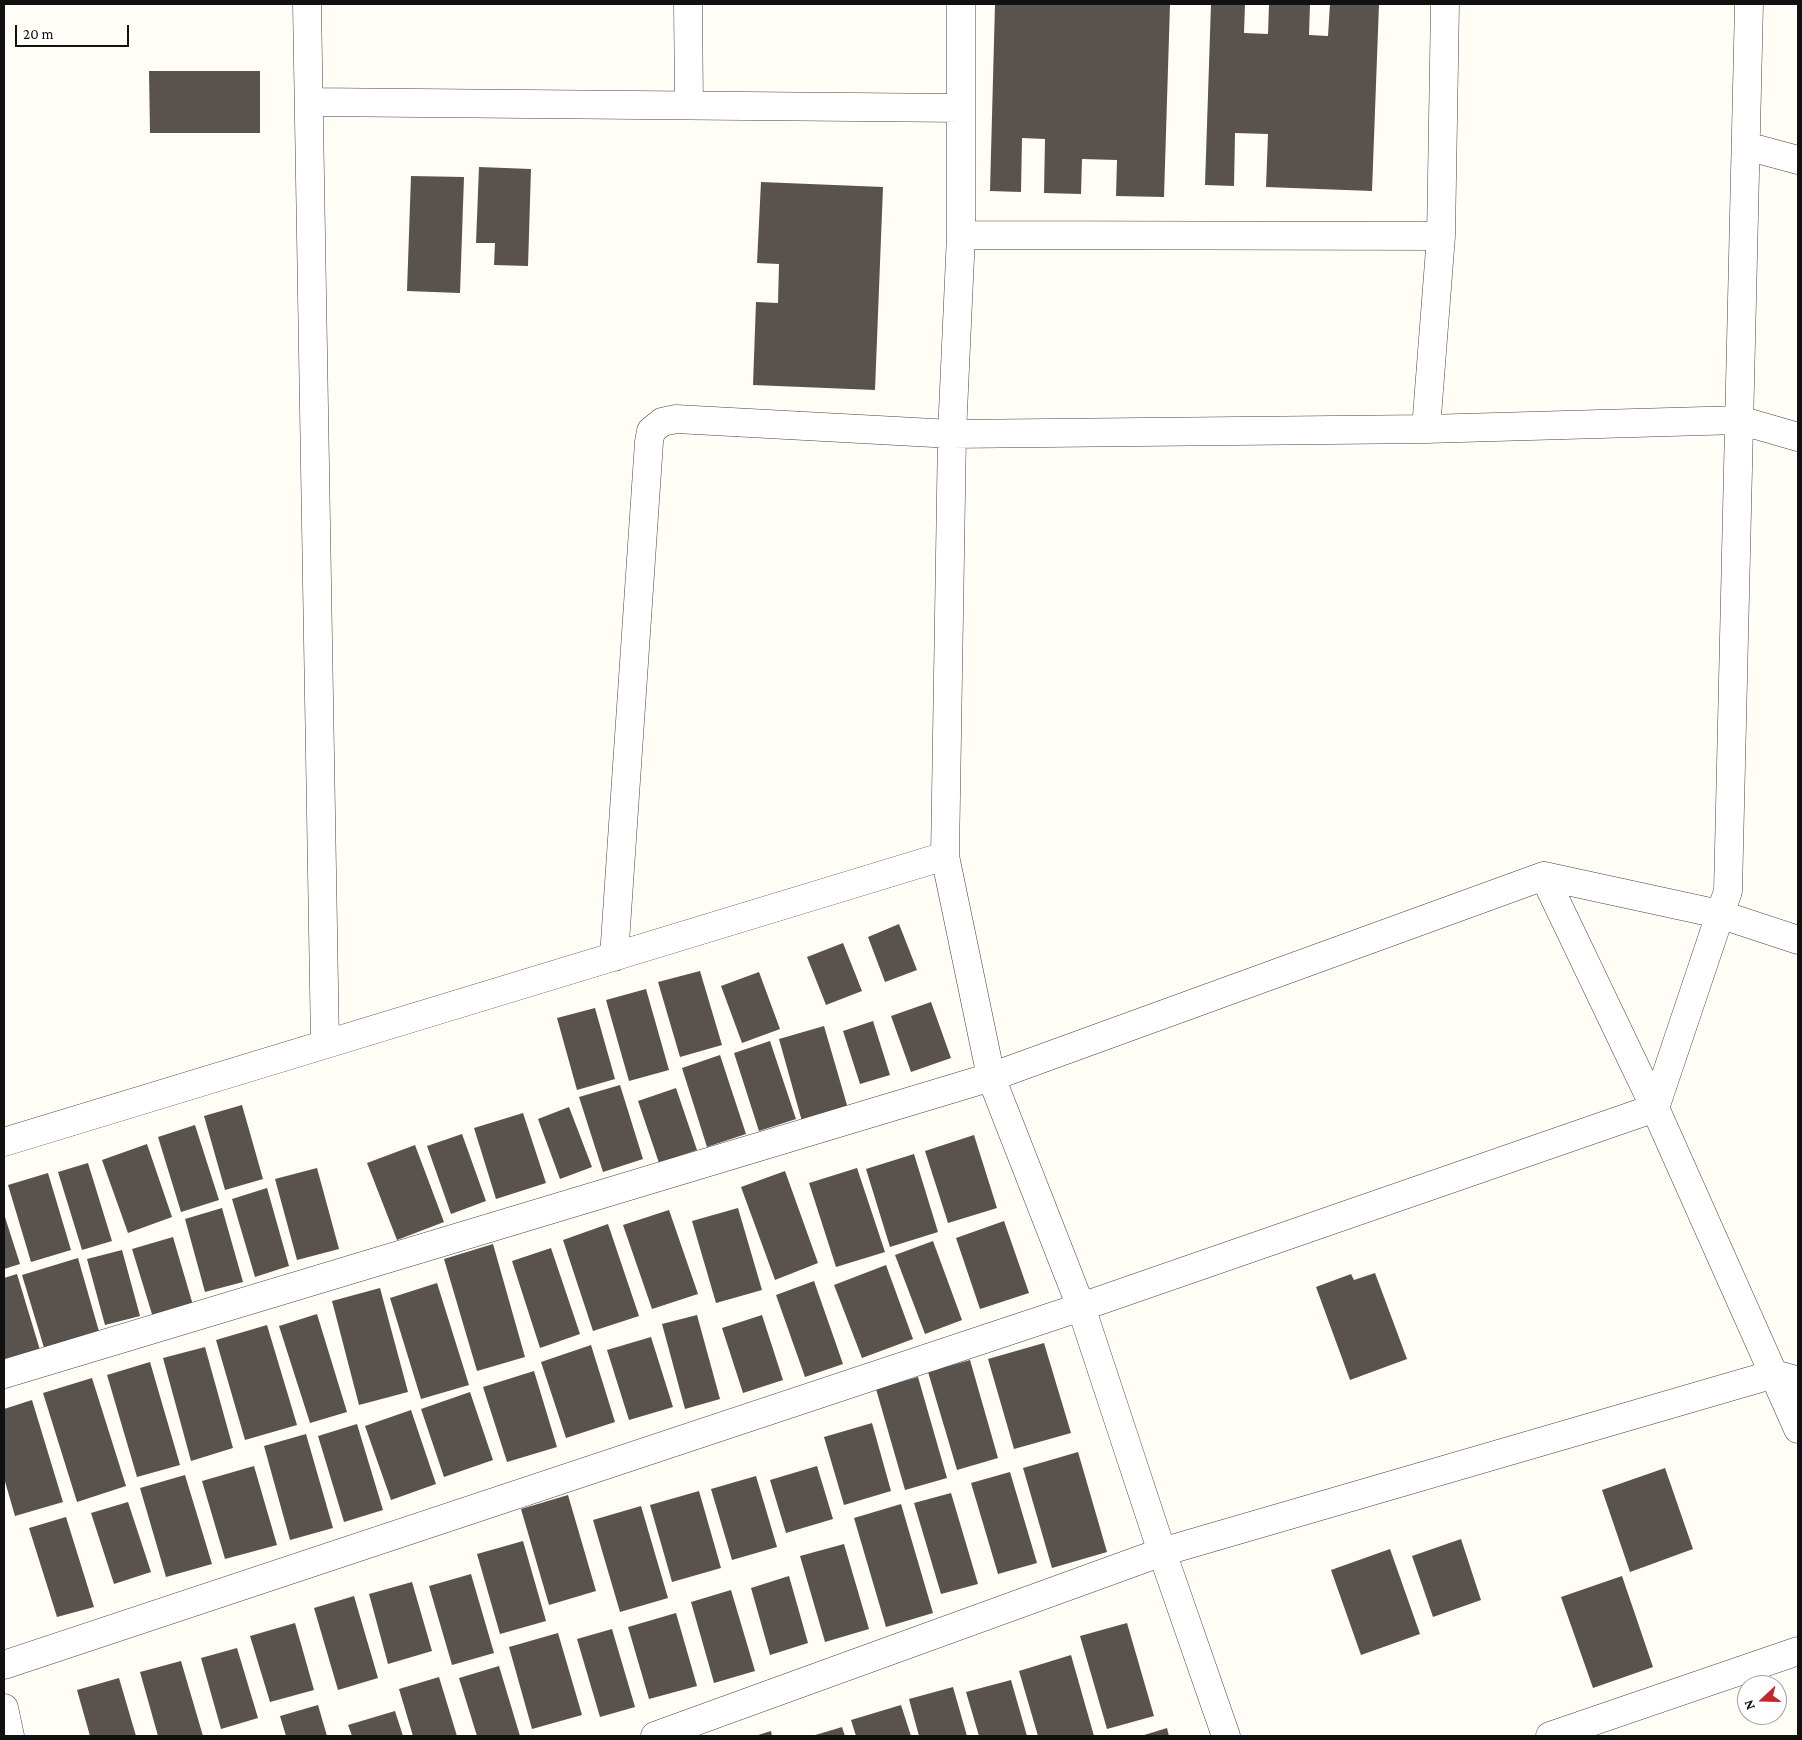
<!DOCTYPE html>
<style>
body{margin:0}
#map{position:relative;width:1802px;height:1740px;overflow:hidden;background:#fffdf5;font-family:"Crimson Pro",serif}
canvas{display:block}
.frame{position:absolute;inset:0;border:5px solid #111;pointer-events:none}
.north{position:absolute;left:1737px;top:1675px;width:50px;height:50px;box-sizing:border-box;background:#fff;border:1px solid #a0a0a0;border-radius:50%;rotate:249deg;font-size:14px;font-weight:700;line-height:20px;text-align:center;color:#111}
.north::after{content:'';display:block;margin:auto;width:18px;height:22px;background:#c4262e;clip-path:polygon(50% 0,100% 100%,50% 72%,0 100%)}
.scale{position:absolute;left:15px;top:25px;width:114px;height:22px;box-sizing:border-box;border:2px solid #111;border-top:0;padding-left:6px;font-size:15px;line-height:18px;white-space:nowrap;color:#111;-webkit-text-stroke:4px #fff;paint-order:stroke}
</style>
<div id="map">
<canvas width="1802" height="1740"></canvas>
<div class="frame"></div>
<div class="north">N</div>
<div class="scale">20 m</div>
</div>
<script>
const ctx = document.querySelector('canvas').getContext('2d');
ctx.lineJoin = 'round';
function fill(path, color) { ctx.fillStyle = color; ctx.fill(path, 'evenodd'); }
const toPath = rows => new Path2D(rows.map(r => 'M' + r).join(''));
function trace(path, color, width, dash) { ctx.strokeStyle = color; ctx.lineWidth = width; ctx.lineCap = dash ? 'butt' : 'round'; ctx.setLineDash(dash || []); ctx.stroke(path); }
fill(toPath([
 [995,4,1170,4,1164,197,1116,196,1117,160,1082,159,1081,194,1044,193,1045,139,1022,138,1021,192,990,191],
 [1211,4,1245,4,1244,33,1268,34,1269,4,1310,4,1309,35,1328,36,1330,4,1379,4,1372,191,1266,187,1268,134,1235,133,1234,186,1205,185],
 [149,71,260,71,260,133,150,133],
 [479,167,531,169,528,266,494,265,495,243,476,243],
 [411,176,464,177,460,293,407,291],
 [761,182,883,187,875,390,753,385,756,302,778,303,779,264,757,263],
 [899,924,917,970,885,982,868,937],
 [843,943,862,991,826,1005,807,957],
 [700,971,722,1045,680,1057,658,982],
 [759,972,780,1029,742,1043,721,986],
 [646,989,669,1070,629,1081,606,1000],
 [931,1002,951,1058,911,1072,891,1016],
 [595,1008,615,1079,577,1090,557,1018],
 [873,1021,890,1075,860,1084,843,1031],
 [824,1026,849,1112,803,1125,779,1039],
 [770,1041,796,1119,759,1131,734,1053],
 [720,1055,746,1134,707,1147,682,1068],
 [620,1085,643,1159,603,1172,579,1097],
 [676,1088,697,1150,659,1163,638,1101],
 [242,1105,263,1179,225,1190,204,1116],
 [569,1107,592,1167,560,1179,538,1119],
 [523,1113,546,1183,496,1199,474,1128],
 [195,1125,219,1200,181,1212,158,1137],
 [462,1134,486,1201,451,1214,427,1146],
 [974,1135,997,1208,948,1223,925,1151],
 [147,1144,172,1217,128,1233,102,1160],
 [415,1145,444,1222,397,1240,367,1163],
 [914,1154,938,1232,890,1247,866,1169],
 [88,1163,112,1241,82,1250,58,1172],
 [317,1168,339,1249,297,1260,275,1179],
 [857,1168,885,1252,836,1267,809,1183],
 [785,1171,818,1263,775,1280,741,1187],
 [48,1173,71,1250,31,1262,8,1185],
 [267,1188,289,1266,255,1277,232,1199],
 [222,1208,243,1282,205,1292,185,1219],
 [738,1208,762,1290,716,1303,692,1221],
 [669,1210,698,1294,652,1309,623,1225],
 [4,1214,20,1264,4,1269],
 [1004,1221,1029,1293,980,1309,956,1238],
 [608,1224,639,1316,593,1331,563,1240],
 [173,1237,195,1312,155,1324,132,1249],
 [933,1241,962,1320,925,1334,895,1255],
 [493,1244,525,1357,477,1371,444,1259],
 [551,1248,580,1334,540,1348,512,1261],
 [122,1250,140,1316,105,1325,87,1259],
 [78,1258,100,1335,45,1351,22,1275],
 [886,1265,913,1339,862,1358,834,1285],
 [1375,1273,1407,1359,1350,1380,1316,1287,1351,1274,1354,1280],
 [17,1274,40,1350,4,1361,4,1278],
 [814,1281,843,1364,805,1377,776,1295],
 [437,1283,469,1385,421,1399,390,1298],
 [380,1288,408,1392,359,1405,332,1301],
 [317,1314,347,1412,310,1423,279,1326],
 [697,1315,720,1399,685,1409,662,1324],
 [762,1315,783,1380,743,1393,722,1328],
 [267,1325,297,1425,245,1440,216,1340],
 [651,1337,673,1407,629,1420,607,1350],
 [1044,1343,1071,1433,1014,1449,988,1359],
 [591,1345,615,1422,566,1438,541,1362],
 [205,1347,233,1448,191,1461,163,1358],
 [970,1360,998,1458,957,1470,928,1372],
 [150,1362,180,1465,137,1477,107,1375],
 [534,1371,557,1447,507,1462,483,1387],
 [918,1377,947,1478,905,1490,876,1389],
 [92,1378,126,1486,77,1502,43,1393],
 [470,1392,493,1460,444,1477,421,1409],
 [32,1400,63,1502,15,1516,4,1478,4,1409],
 [411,1410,436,1484,391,1500,365,1426],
 [872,1423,891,1491,844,1505,824,1437],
 [357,1424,383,1510,344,1522,318,1436],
 [306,1434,333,1528,290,1540,264,1446],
 [1078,1452,1107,1552,1052,1568,1023,1468],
 [254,1466,277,1545,225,1559,202,1481],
 [817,1466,833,1519,786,1533,770,1480],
 [1665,1468,1693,1549,1630,1572,1602,1490],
 [1010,1472,1037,1563,998,1574,971,1483],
 [185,1475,212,1564,166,1577,140,1488],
 [756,1476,777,1547,732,1560,711,1489],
 [699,1491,721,1568,672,1582,650,1505],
 [951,1493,978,1584,941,1594,914,1503],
 [568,1495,596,1591,549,1605,521,1509],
 [128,1502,151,1572,114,1584,91,1513],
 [901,1504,933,1613,886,1627,854,1518],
 [641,1506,668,1598,620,1612,593,1520],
 [66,1517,94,1607,57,1617,29,1528],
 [1461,1539,1481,1600,1433,1617,1412,1556],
 [523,1541,546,1621,500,1634,477,1554],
 [844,1544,869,1629,825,1642,800,1556],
 [1390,1549,1420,1634,1361,1655,1331,1570],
 [471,1574,494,1653,452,1665,429,1586],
 [789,1576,808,1643,770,1655,751,1588],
 [1622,1576,1653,1667,1593,1688,1561,1597],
 [412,1582,432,1651,388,1664,369,1594],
 [731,1590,755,1671,714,1683,691,1602],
 [354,1596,378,1678,338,1690,314,1608],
 [676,1613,697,1686,649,1699,628,1627],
 [295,1623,314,1690,270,1702,250,1636],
 [1127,1623,1154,1716,1107,1729,1080,1636],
 [612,1629,635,1707,600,1717,577,1639],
 [558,1633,582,1715,532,1729,509,1647],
 [237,1648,258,1718,221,1729,201,1658],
 [1071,1655,1094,1736,1038,1736,1019,1671],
 [181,1661,203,1736,158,1736,140,1672],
 [499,1666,520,1736,477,1736,459,1678],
 [439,1677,457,1736,413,1736,399,1689],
 [119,1678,136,1736,90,1736,77,1690],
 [1011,1680,1027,1736,979,1736,966,1692],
 [953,1687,967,1736,919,1736,909,1699],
 [318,1705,327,1736,286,1736,280,1716],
 [901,1705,911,1736,856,1736,851,1720],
 [395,1711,403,1736,352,1736,348,1725],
 [842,1727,845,1736,812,1736],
 [1167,1728,1169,1736,1141,1736],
 [771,1731,772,1736,755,1736]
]), '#5a524d');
const minor = toPath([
 [307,4,325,1044],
 [688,4,689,104],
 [961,4,961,235,952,434,945,856,991,1077,1081,1307,1162,1552,1226,1736],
 [1749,4,1728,891,1655,1108,1798,1429],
 [310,102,961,108],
 [1746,146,1798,160],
 [961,235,1441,236],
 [1426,429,1441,236,1445,4],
 [614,957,649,442,651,431,662,422,676,419,952,434,1426,429,1739,420,1798,437],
 [4,1142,945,856],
 [4,1374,991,1077,1544,876,1719,914,1798,940],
 [4,1665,1081,1307,1655,1108,1544,876],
 [4,1708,10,1736],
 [655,1736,1162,1552,1774,1374,1792,1379],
 [1550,1736,1798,1651]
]);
trace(minor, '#444', 29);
trace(minor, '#fff', 28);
</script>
